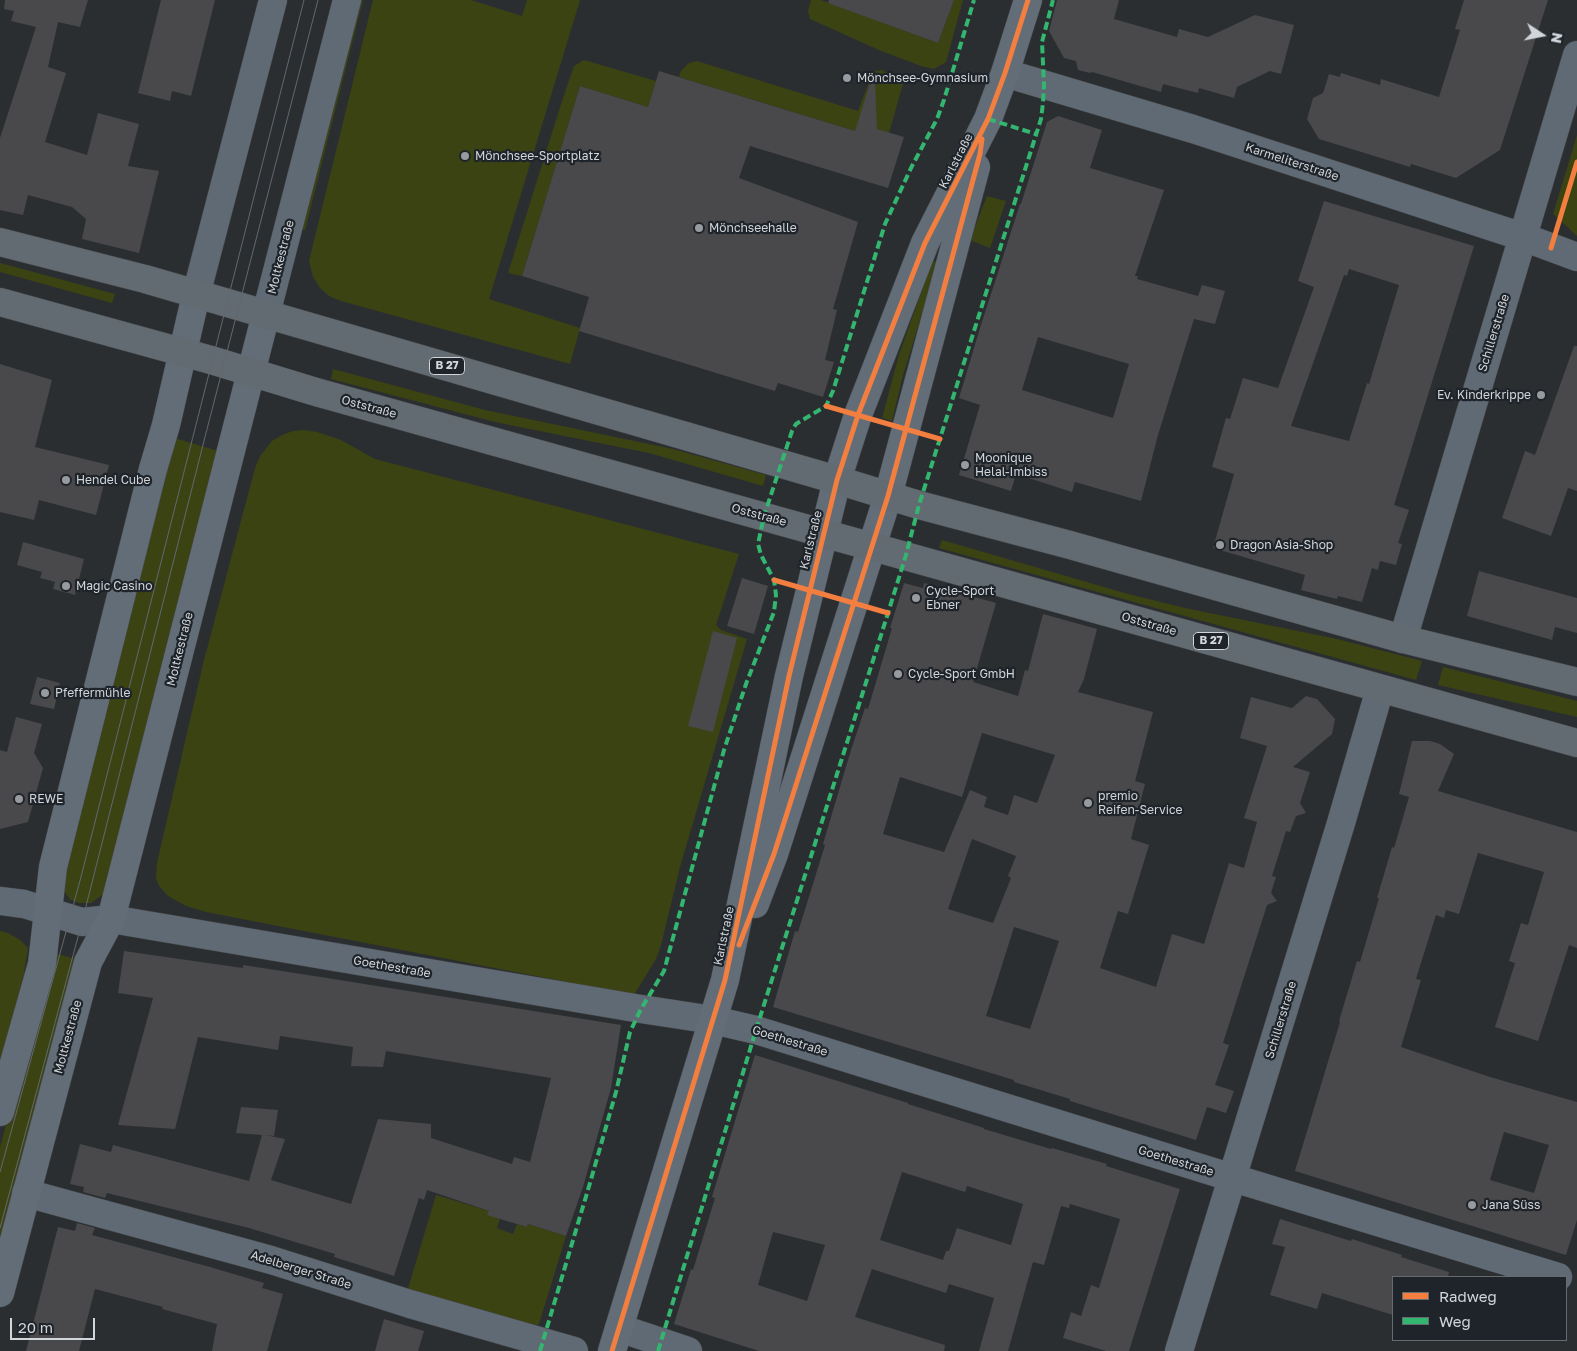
<!DOCTYPE html>
<meta charset="utf-8">
<style>
body{margin:0}
#map{position:relative;width:1577px;height:1351px;overflow:hidden;background:#2b2e31;font-family:"Golos Text",sans-serif}
canvas{display:block}
.legend{position:absolute;left:1392px;top:1276px;width:175px;height:65px;box-sizing:border-box;background:#1e242a;border:1px solid #666b70;margin:0;padding:6px 9px;list-style:none;font-size:15px;color:#d1d6da}
.legend li{display:flex;align-items:center;gap:10px;height:25px}
.legend b{width:25px;border:1px solid #666b70}
.north{position:absolute;left:1517px;top:10px;width:50px;height:50px;-webkit-text-stroke:4px #1e242a;paint-order:stroke;rotate:101deg;font-size:14px;font-weight:700;line-height:20px;text-align:center;color:#d1d6da}
.north::after{content:'';display:block;margin:auto;width:18px;height:22px;background:#d1d6da;clip-path:polygon(50% 0,100% 100%,50% 72%,0 100%)}
.scale{position:absolute;left:10px;top:1318px;width:85px;height:22px;box-sizing:border-box;border:2px solid #d1d6da;border-top:0;padding-left:6px;font-size:15px;line-height:18px;white-space:nowrap;color:#d1d6da;-webkit-text-stroke:4px #1e242a;paint-order:stroke}
</style>
<div id="map">
<canvas width="1577" height="1351"></canvas>
<ul class="legend">
<li><b style="height:6px;background:#f27e40"></b>Radweg</li>
<li><b style="height:6px;background:#33b770"></b>Weg</li>
</ul>
<div class="north">N</div>
<div class="scale">20 m</div>
</div>
<script>
const ctx = document.querySelector('canvas').getContext('2d');
ctx.lineJoin = 'round';
function fill(path, color) { ctx.fillStyle = color; ctx.fill(path, 'evenodd'); }
const toPath = rows => new Path2D(rows.map(r => 'M' + r).join(''));
function trace(path, color, width, dash) { ctx.strokeStyle = color; ctx.lineWidth = width; ctx.lineCap = dash ? 'butt' : 'round'; ctx.setLineDash(dash || []); ctx.stroke(path); }
function label(font, color, halo, rows, align = 'center') {
  ctx.font = font + ' "Golos Text",sans-serif'; ctx.lineWidth = 4.5; ctx.setLineDash([]); ctx.textBaseline = 'middle'; ctx.strokeStyle = halo; ctx.fillStyle = color; for (const [text, x, y, turn = 0] of rows) {
    ctx.save(); ctx.translate(x, y); ctx.rotate((+turn || 0) * Math.PI / 180); ctx.textAlign = isNaN(turn) ? turn : align; if (halo) ctx.strokeText(text, 0, 0); ctx.fillText(text, 0, 0); ctx.restore();
  }
}
fill(toPath([
 [357,0,363,0,305,230,299,229],
 [373,0,471,0,522,16,527,0,580,0,489,299,580,328,570,364,341,301,329,296,320,288,313,277,309,261],
 [811,0,821,0,938,43,954,0,963,0,946,62,934,69,921,66,879,50,810,19,808,11],
 [584,60,656,81,648,107,580,86,522,276,508,273,562,101,574,66],
 [697,61,858,111,873,72,881,70,904,80,889,133,877,129,855,131,679,77,681,71,689,63],
 [1577,135,1577,236,1553,214],
 [987,196,1006,201,990,248,970,240],
 [937,261,937,265,903,375,892,421,882,418,899,355,932,262],
 [0,263,115,294,112,303,0,272],
 [333,369,485,410,673,449,766,475,763,486,649,453,495,422,331,379],
 [304,430,317,432,341,440,375,459,739,554,716,625,721,630,747,639,680,867,661,945,656,959,634,995,206,912,186,906,168,896,159,886,156,878,157,863,203,664,255,468,260,456,272,441,282,435,293,431],
 [174,438,218,451,106,890,102,895,91,903,79,903,71,900,66,894,61,882],
 [942,540,1128,594,1185,608,1337,639,1422,661,1416,680,939,548],
 [1443,667,1577,701,1577,717,1438,685],
 [0,931,8,933,20,940,28,948,24,973,0,1064],
 [53,953,80,960,0,1262,0,1147],
 [436,1195,489,1211,488,1214,500,1219,497,1228,513,1234,517,1224,527,1227,528,1224,566,1236,539,1324,530,1329,407,1292]
]), '#3b4313');
fill(toPath([
 [5,0,88,0,80,27,58,22,48,67,66,73,45,142,87,155,98,113,139,124,128,166,159,171,139,253,82,239,86,219,72,207,28,195,23,215,0,210,0,138,36,27,11,21,14,11,4,9],
 [161,0,215,0,191,96,172,91,170,101,138,93],
 [829,0,954,0,938,43,828,3],
 [1057,0,1119,0,1114,19,1177,37,1179,29,1208,37,1255,15,1294,25,1281,74,1270,71,1237,87,1234,98,1199,88,1198,93,1163,84,1161,92,1092,72,1090,73,1078,70,1076,61,1064,58,1049,31],
 [1464,0,1548,0,1500,150,1456,178,1411,164,1410,167,1319,139,1307,119,1313,98,1323,93,1329,74,1340,77,1341,73,1380,85,1381,79,1439,97,1460,30,1455,29],
 [659,71,855,131,871,80,875,80,877,129,904,137,888,188,750,146,739,178,858,222,833,309,837,310,825,360,834,362,823,397,778,383,775,391,579,331,589,297,522,276,580,86,648,107],
 [1058,116,1102,130,1090,168,1164,190,1135,276,1138,276,1137,279,1198,296,1202,285,1225,291,1215,324,1194,319,1158,435,1141,501,1075,482,1072,492,1016,474,1011,491,959,475,980,405,959,398,980,328,1020,204,1021,204,1047,122],
 [1038,337,1129,364,1113,418,1022,390],
 [1324,201,1474,246,1394,505,1409,510,1398,543,1402,544,1396,565,1380,561,1378,570,1372,568,1362,602,1338,596,1337,599,1301,590,1305,575,1213,548,1234,474,1212,467,1226,418,1230,419,1243,378,1278,388,1314,287,1298,281],
 [1349,269,1399,285,1369,384,1367,383,1349,441,1291,426,1344,275,1347,276],
 [1574,346,1577,346,1577,491,1568,488,1551,536,1502,518,1525,451,1535,455],
 [0,364,52,380,35,447,109,465,96,515,39,500,34,520,0,512],
 [23,542,84,559,75,595,53,589,55,582,40,578,42,572,17,565],
 [1479,571,1577,598,1577,633,1555,627,1552,640,1467,616],
 [742,578,768,586,754,634,727,626],
 [904,583,923,588,924,583,996,603,973,682,1018,696,1025,670,1028,671,1043,614,1097,629,1084,679,1078,692,1153,712,1135,781,1145,784,1131,839,1149,845,1128,914,1118,911,1100,968,1156,987,1172,934,1204,944,1229,863,1244,868,1257,822,1244,818,1267,746,1240,738,1251,697,1292,708,1306,696,1317,699,1335,719,1332,734,1293,767,1310,772,1300,803,1306,813,1296,816,1290,832,1286,831,1272,876,1276,877,1271,893,1277,901,1267,905,1223,1043,1229,1045,1215,1085,1234,1091,1226,1113,1207,1107,1196,1140,1070,1101,1070,1099,1014,1082,1014,1080,773,1007,795,931,798,932,825,845,823,844,851,750,865,708,868,709,892,628,890,628],
 [982,733,1055,755,1037,803,1014,795,1008,815,984,807,987,797,970,790,944,852,883,834,900,777,962,797],
 [972,839,1016,856,1008,876,1011,878,993,923,948,909],
 [1014,927,1059,941,1030,1029,986,1016],
 [713,631,737,638,713,732,688,726],
 [37,677,60,683,54,709,30,704],
 [16,717,42,724,34,753,43,768,28,822,0,829,0,750,7,752],
 [1412,741,1430,741,1440,744,1454,754,1438,791,1577,832,1577,948,1569,945,1538,1041,1495,1027,1515,963,1509,961,1521,923,1528,925,1544,872,1478,853,1459,914,1446,910,1444,918,1436,915,1416,979,1421,980,1401,1047,1490,1077,1577,1102,1577,1220,1566,1255,1295,1171,1340,1022,1339,1021,1357,961,1360,962,1379,898,1377,898,1392,847,1394,848,1409,797,1399,794],
 [1504,1132,1549,1145,1534,1193,1490,1180],
 [124,951,243,968,243,965,327,978,621,1025,611,1088,583,1187,566,1236,528,1224,527,1227,500,1219,487,1215,489,1211,427,1190,424,1200,419,1198,394,1276,334,1257,335,1254,249,1228,107,1193,105,1198,83,1192,84,1187,70,1184,80,1144,111,1152,113,1145,249,1181,262,1135,236,1133,241,1107,278,1110,274,1136,265,1135,285,1139,271,1180,351,1204,378,1119,431,1124,431,1138,512,1164,514,1157,530,1162,551,1078,386,1051,383,1067,351,1066,353,1047,280,1036,278,1050,198,1037,175,1129,118,1125,153,998,118,993],
 [755,1055,908,1103,908,1104,984,1128,984,1129,1051,1149,1052,1148,1107,1164,1106,1166,1180,1189,1129,1351,1106,1351,1063,1338,1071,1312,1081,1316,1091,1285,1099,1288,1120,1219,1070,1204,1069,1208,1061,1206,1044,1265,1033,1262,1008,1351,979,1351,994,1298,949,1284,946,1293,872,1269,855,1317,945,1345,944,1351,759,1351,674,1324,691,1269,693,1270,715,1198,712,1197],
 [902,1172,965,1192,967,1186,1023,1204,1011,1245,957,1228,949,1251,946,1251,943,1260,880,1240],
 [773,1232,825,1245,807,1301,758,1285],
 [1280,1219,1351,1241,1352,1239,1402,1255,1401,1257,1449,1272,1448,1277,1393,1277,1393,1315,1322,1293,1317,1309,1270,1295,1285,1247,1272,1244],
 [77,1223,95,1228,92,1235,210,1267,264,1283,262,1288,283,1294,267,1351,212,1351,217,1324,162,1309,163,1307,95,1289,79,1351,26,1351,58,1227,75,1231],
 [384,1319,424,1331,418,1351,375,1351]
]), '#49484a');
const street = toPath([
 [1005,73,1193,129,1523,237,1577,257],
 [196,295,273,0],
 [266,314,347,0],
 [1403,639,1577,55],
 [0,901,24,904,82,922,111,919,641,1009,713,1020,756,1030,1233,1178,1558,1277],
 [26,1193,271,1260,410,1304,574,1351],
 [619,1328,688,1351],
 [1179,1351,1341,823,1380,689]
]);
const secondary = toPath([
 [755,904,774,854,888,496,976,167],
 [0,1112,42,964,53,867,153,469,166,425,196,295],
 [0,1293,88,962,111,919,266,314],
 [612,1351,725,980,789,676,837,480,858,415,925,243,988,119,1005,73,1028,0]
]);
const primary = toPath([
 [0,242,145,279,837,480,919,505,1070,545,1403,639,1577,682],
 [0,302,211,360,316,392,1577,743]
]);
trace(street, '#46494b', 29);
trace(secondary, '#46494b', 29);
trace(primary, '#46494b', 29);
trace(street, '#606a75', 28);
trace(secondary, '#626d78', 28);
trace(primary, '#626a72', 28);
trace(toPath([
 [0,1172,81,877,304,0],
 [0,1228,82,922,206,433,318,0]
]), '#62696f', 1);
trace(toPath([
 [988,119,1036,134],
 [540,1351,590,1183,616,1092,630,1032,641,1009,664,971,724,750,746,684,774,612,776,595,774,580,761,555,758,544,764,516,792,431,796,424,826,406,833,391,885,224,911,168,937,119,944,100,974,0],
 [658,1351,756,1030,888,613,906,555,919,505,1041,119,1043,103,1044,85,1042,42,1053,0]
]), '#33b770', 4, [8, 4]);
trace(toPath([
 [1551,248,1577,162],
 [826,406,940,439],
 [774,580,888,613],
 [739,945,774,854,888,496,980,154,982,139],
 [612,1351,725,980,789,676,837,480,858,415,925,243,988,119,1005,73,1028,0]
]), '#f27e40', 5);
for (const [x, y, r, color] of [
 [847,78,5,"#979b9f"],
 [465,156,5,"#979b9f"],
 [699,228,5,"#979b9f"],
 [1541,395,5,"#979b9f"],
 [965,465,5,"#979b9f"],
 [66,480,5,"#979b9f"],
 [1220,545,5,"#979b9f"],
 [66,586,5,"#979b9f"],
 [916,598,5,"#979b9f"],
 [898,674,5,"#979b9f"],
 [45,693,5,"#979b9f"],
 [19,799,5,"#979b9f"],
 [1088,803,5,"#979b9f"],
 [1472,1205,5,"#979b9f"]
]) { const dot = new Path2D(); dot.arc(x, y, r, 0, 2 * Math.PI); ctx.fillStyle = color; ctx.fill(dot); trace(dot, '#1e242a', 2); }
for (const [x, y, w] of [
 [447,366,35],
 [1211,641,35]
]) { const box = new Path2D(); box.roundRect(x - w / 2, y - 8.5, w, 17, 4); ctx.fillStyle = '#1e242a'; ctx.fill(box); trace(box, '#d1d6da', 1); }
label('bold 11px', '#d1d6da', null, [
 ["B 27",447,366],
 ["B 27",1211,641]
]);
label('12px', '#d1d6da', '#1e242a', [
 ["Mönchsee-Gymnasium",857,78],
 ["Mönchsee-Sportplatz",475,156],
 ["Mönchseehalle",709,228],
 ["Ev. Kinderkrippe",1531,395,"right"],
 ["Moonique",975,458],
 ["Helal-Imbiss",975,472],
 ["Hendel Cube",76,480],
 ["Dragon Asia-Shop",1230,545],
 ["Magic Casino",76,586],
 ["Cycle-Sport",926,591],
 ["Ebner",926,605],
 ["Cycle-Sport GmbH",908,674],
 ["Pfeffermühle",55,693],
 ["premio",1098,796],
 ["Reifen-Service",1098,810],
 ["REWE",29,799],
 ["Jana Süss",1482,1205]
], 'left');
label('12px', '#d1d6da', '#1e242a', [
 ["Karlstraße",956,161,-63],
 ["Karmeliterstraße",1292,162,18],
 ["Moltkestraße",281,257,-76],
 ["Schillerstraße",1494,333,-73],
 ["Oststraße",369,407,15],
 ["Oststraße",759,515,15],
 ["Karlstraße",811,540,-76],
 ["Oststraße",1149,624,16],
 ["Moltkestraße",180,649,-76],
 ["Karlstraße",724,936,-78],
 ["Goethestraße",392,967,10],
 ["Schillerstraße",1281,1020,-73],
 ["Moltkestraße",68,1037,-75],
 ["Goethestraße",790,1041,17],
 ["Goethestraße",1176,1161,17],
 ["Adelberger Straße",301,1270,17]
]);
</script>
